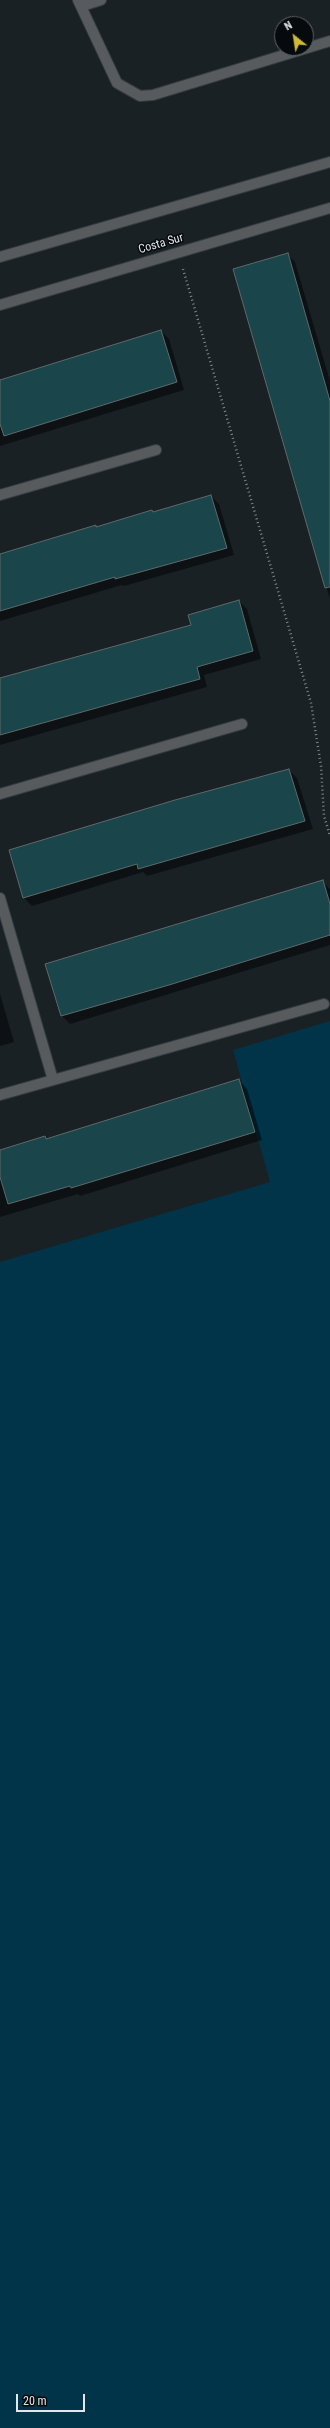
<!DOCTYPE html>
<style>
body{margin:0}
#map{position:relative;width:330px;height:2428px;overflow:hidden;background:#192125;font-family:"Roboto Condensed",sans-serif}
canvas{display:block}
.north{position:absolute;left:274px;top:16px;width:40px;height:40px;box-sizing:border-box;background:#070a0c;border:1px solid #5e6264;border-radius:50%;rotate:330deg;font-size:11px;font-weight:700;line-height:16px;text-align:center;color:#e1e6e9}
.north::after{content:'';display:block;margin:auto;width:14px;height:18px;background:#ceb938;clip-path:polygon(50% 0,100% 100%,50% 72%,0 100%)}
.scale{position:absolute;left:16px;top:2394px;width:69px;height:18px;box-sizing:border-box;border:2px solid #e1e6e9;border-top:0;padding-left:5px;font-size:12px;line-height:14px;white-space:nowrap;color:#e1e6e9;-webkit-text-stroke:3px #070a0c;paint-order:stroke}
</style>
<div id="map">
<canvas width="330" height="2428"></canvas>
<div class="north">N</div>
<div class="scale">20 m</div>
</div>
<script>
const ctx = document.querySelector('canvas').getContext('2d');
ctx.lineJoin = 'round';
function fill(path, color) { ctx.fillStyle = color; ctx.fill(path, 'evenodd'); }
const toPath = rows => new Path2D(rows.map(r => 'M' + r).join(''));
function trace(path, color, width, dash) { ctx.strokeStyle = color; ctx.lineWidth = width; ctx.lineCap = dash ? 'butt' : 'round'; ctx.setLineDash(dash || []); ctx.stroke(path); }
function label(font, color, halo, rows, align = 'center') {
  ctx.font = font + ' "Roboto Condensed",sans-serif'; ctx.lineWidth = 3; ctx.setLineDash([]); ctx.textBaseline = 'middle'; ctx.strokeStyle = halo; ctx.fillStyle = color; for (const [text, x, y, turn = 0] of rows) {
    ctx.save(); ctx.translate(x, y); ctx.rotate((+turn || 0) * Math.PI / 180); ctx.textAlign = isNaN(turn) ? turn : align; if (halo) ctx.strokeText(text, 0, 0); ctx.fillText(text, 0, 0); ctx.restore();
  }
}
fill(toPath([
 [330,1021,330,2428,0,2428,0,1262,270,1182,233,1050]
]), '#013449');
fill(toPath([
 [287,254,295,262,330,381,330,599,234,269],
 [161,331,169,339,184,390,0,446,0,382],
 [211,496,219,504,234,555,124,586,122,585,0,621,0,555,96,526,97,528,154,513],
 [239,601,247,609,261,659,204,675,207,687,0,745,0,680,192,625],
 [289,770,297,778,313,829,147,876,143,872,32,906,24,898,10,851],
 [322,881,330,889,330,945,70,1024,62,1016,47,965],
 [0,994,14,1042,0,1046],
 [239,1081,247,1089,262,1140,80,1196,78,1194,0,1217,0,1150,45,1137,47,1139]
]), '#0007');
const building = toPath([
 [288,253,330,401,330,587,325,588,233,269,288,253],
 [161,330,177,382,4,436,0,424,0,380,161,330],
 [211,495,227,548,115,579,115,577,0,611,0,554,96,525,96,527,152,510,153,512,211,495],
 [239,600,253,651,197,667,200,679,0,735,0,678,191,625,188,615,239,600],
 [289,769,305,821,138,869,137,864,23,898,9,850,175,800,289,769],
 [323,880,330,904,330,935,169,985,61,1016,45,964,323,880],
 [239,1079,255,1132,71,1188,70,1186,8,1204,0,1177,0,1150,45,1136,46,1139,239,1079]
]);
fill(building, '#1a454a');
trace(building, '#5e696b', 1);
const minor = toPath([
 [78,0,117,83,140,96,153,95,330,41],
 [82,6,101,0],
 [0,257,330,162],
 [0,305,330,208],
 [0,495,156,450],
 [0,794,242,724],
 [0,898,53,1080],
 [0,1095,324,1004]
]);
trace(minor, '#353d40', 12);
trace(toPath([
 [183,269,311,703,321,766,324,816,330,836]
]), '#81888b', 2.5, [1, 3]);
trace(minor, '#585b5e', 10);
label('12px', '#e1e6e9', '#070a0c', [
 ["Costa Sur",161,244,-16]
]);
</script>
